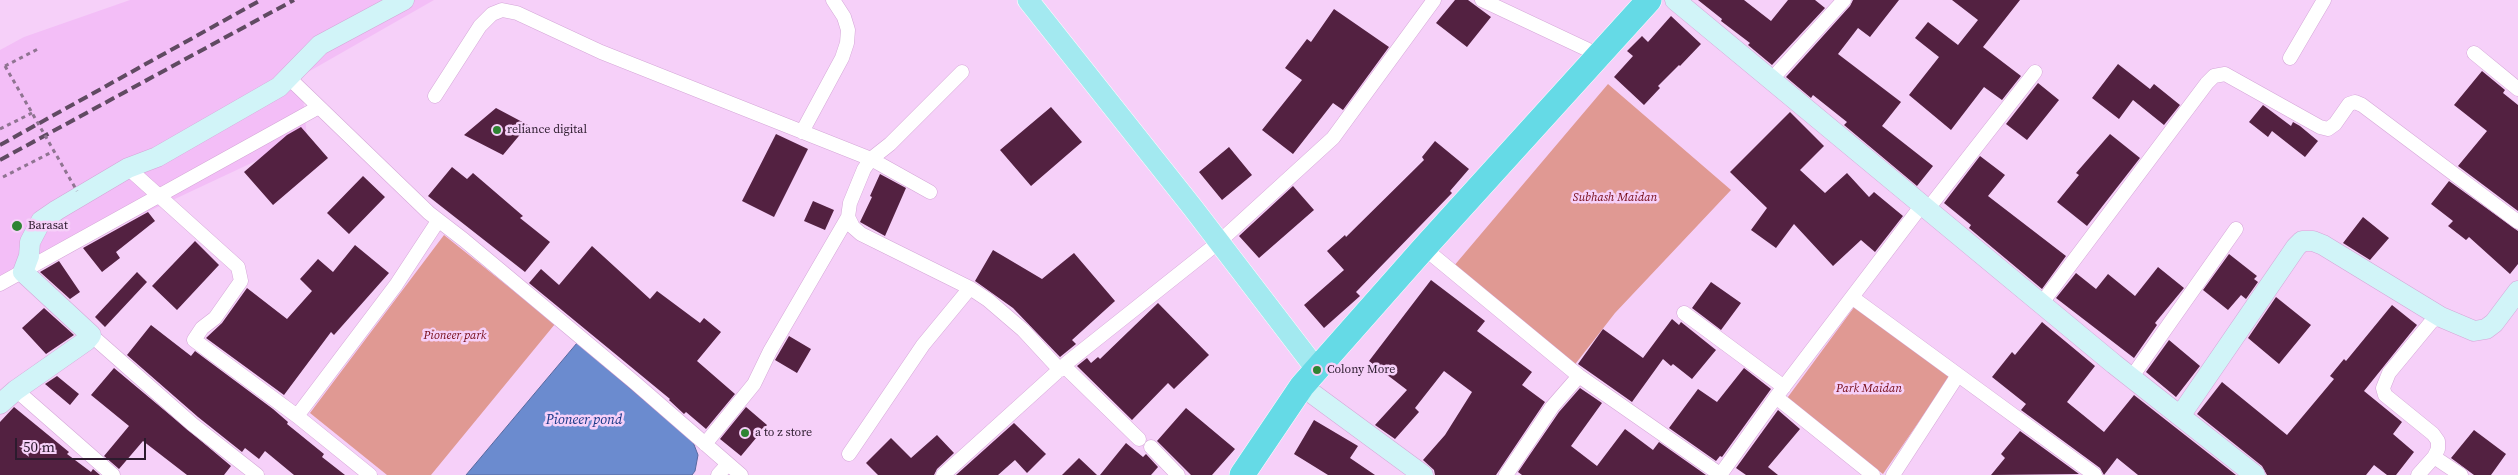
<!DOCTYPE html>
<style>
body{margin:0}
#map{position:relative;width:2518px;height:475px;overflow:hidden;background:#f6d0f9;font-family:"Source Serif 4",serif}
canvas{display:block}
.scale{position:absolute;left:15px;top:438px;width:131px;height:22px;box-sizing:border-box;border:2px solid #2c1b2e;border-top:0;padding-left:6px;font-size:15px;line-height:18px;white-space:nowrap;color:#2c1b2e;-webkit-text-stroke:4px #f6d0f9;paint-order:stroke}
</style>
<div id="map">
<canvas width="2518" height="475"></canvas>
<div class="scale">50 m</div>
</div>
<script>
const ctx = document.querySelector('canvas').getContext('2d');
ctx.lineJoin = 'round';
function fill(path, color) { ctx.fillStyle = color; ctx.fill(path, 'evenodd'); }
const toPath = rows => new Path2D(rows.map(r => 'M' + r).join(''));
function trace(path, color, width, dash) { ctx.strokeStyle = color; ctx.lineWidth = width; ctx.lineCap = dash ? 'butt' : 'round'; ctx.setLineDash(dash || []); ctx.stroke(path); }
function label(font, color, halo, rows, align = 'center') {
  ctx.font = font + ' "Source Serif 4",serif'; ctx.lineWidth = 5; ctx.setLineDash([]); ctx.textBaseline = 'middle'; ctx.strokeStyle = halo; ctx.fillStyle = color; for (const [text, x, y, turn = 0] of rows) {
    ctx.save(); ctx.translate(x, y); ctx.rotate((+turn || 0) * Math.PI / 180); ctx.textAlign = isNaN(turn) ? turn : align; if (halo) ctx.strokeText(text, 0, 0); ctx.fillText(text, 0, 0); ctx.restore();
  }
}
fill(toPath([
 [130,0,434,0,301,76,307,137,0,281,0,50,24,37]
]), '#f3bef7');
fill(toPath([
 [1608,84,1731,190,1615,313,1573,367,1453,267],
 [444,235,555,324,431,475,387,475,310,413],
 [1855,306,1951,375,1883,474,1785,401]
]), '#e09993');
const water = toPath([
 [577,343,693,442,698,455,695,471,692,475,466,475,577,343]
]);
fill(water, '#6b8bcf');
trace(water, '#58699f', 1);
fill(toPath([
 [1455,0,1468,0,1491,17,1467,47,1436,23],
 [1698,0,1744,0,1771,21,1788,0,1815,0,1825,8,1772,65,1748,45,1750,43,1721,21,1722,19],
 [1853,0,1899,0,1870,37,1858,28,1838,54,1901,102,1882,126,1933,166,1917,186,1844,125,1847,122,1813,95,1811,98,1786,77,1850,6],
 [1952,0,2020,0,1983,47,2021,76,2002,100,1984,87,1951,130,1909,95,1939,57,1915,38,1928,22,1958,45,1978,20],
 [1334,9,1389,47,1343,110,1333,103,1293,154,1262,130,1302,80,1285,68,1307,39,1311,42],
 [1671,16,1701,44,1680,66,1679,65,1658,86,1660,88,1644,105,1614,77,1633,56,1627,51,1642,36,1648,42],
 [2118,64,2150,89,2154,84,2180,105,2164,125,2133,100,2119,119,2092,98],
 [2482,71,2505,90,2503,93,2518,105,2518,211,2458,166,2487,131,2454,105],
 [2038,83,2059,100,2027,140,2006,124],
 [2263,105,2291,126,2293,122,2300,126,2318,141,2305,157,2272,131,2268,137,2249,122],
 [1051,107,1082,142,1031,186,1000,150],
 [496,108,528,125,503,155,464,135],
 [1790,112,1824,146,1800,170,1825,193,1847,173,1869,197,1874,192,1903,216,1875,252,1861,240,1833,266,1794,224,1776,248,1751,230,1767,208,1730,172],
 [301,127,328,158,273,205,244,172,287,135],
 [776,134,808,149,774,217,742,201],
 [2110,134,2140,158,2087,226,2057,202,2079,175,2076,173],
 [1435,141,1469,169,1450,191,1452,193,1356,292,1360,296,1324,328,1304,305,1344,270,1327,251,1345,235,1346,237,1424,160,1422,157],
 [1229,147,1252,175,1222,200,1199,172],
 [1980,156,2005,175,1988,196,2066,256,2042,289,1969,228,1971,225,1944,203],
 [452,167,467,179,473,173,523,216,520,218,550,242,525,272,428,196],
 [880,174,906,188,885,236,860,222,872,197,870,196],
 [363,176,385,197,349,234,327,213],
 [2449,181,2518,231,2518,264,2510,274,2469,237,2466,240,2448,226,2453,221,2431,204],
 [1293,186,1314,210,1259,258,1239,236],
 [813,201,834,210,825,230,804,221],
 [148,212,155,221,116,252,120,258,102,272,83,248],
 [2363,217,2389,238,2370,260,2343,243],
 [195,241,219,265,177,310,152,286],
 [355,245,389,273,334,335,331,332,284,395,206,338,222,323,247,288,287,319,312,291,300,279,318,259,333,272],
 [592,246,650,299,657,291,700,323,704,318,721,332,697,361,735,394,706,429,686,412,684,414,669,400,670,399,529,283,541,269,559,285],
 [993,250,1042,279,1074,253,1115,301,1072,340,1076,344,1060,357,1013,308,975,281],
 [2229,254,2257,276,2254,279,2258,282,2246,299,2241,295,2228,310,2203,290],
 [59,261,80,292,70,299,40,272],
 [2158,267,2184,288,2155,323,2157,325,2134,358,2056,298,2076,273,2096,289,2108,274,2135,296],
 [137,272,147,282,105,327,95,317],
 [1431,280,1485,321,1477,331,1532,372,1522,385,1545,402,1496,475,1435,475,1434,470,1423,460,1445,435,1472,392,1444,371,1415,408,1419,412,1395,439,1375,425,1407,390,1369,361],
 [1711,282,1741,303,1721,330,1692,308],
 [2276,297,2311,325,2279,364,2248,338],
 [1158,303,1209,355,1174,389,1168,383,1132,420,1077,366,1087,358,1091,363,1098,357,1100,359],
 [2392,305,2417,325,2364,391,2402,422,2393,434,2414,452,2396,475,2387,475,2374,465,2366,475,2267,475,2262,466,2197,414,2222,382,2287,435,2334,379,2330,376,2344,359,2346,361],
 [44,308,74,335,46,354,22,328],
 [1672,319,1679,325,1681,322,1716,350,1692,379,1673,364,1671,366,1663,359,1632,402,1578,364,1603,329,1643,358],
 [2042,322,2095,366,2067,402,2104,432,2134,395,2236,475,2138,475,2117,458,2104,475,2100,468,2021,410,2026,404,1992,377,2012,352,2015,355],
 [151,325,191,356,195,351,273,409,288,422,287,424,324,454,322,457,345,475,294,475,265,451,259,459,245,448,242,452,198,417,127,355],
 [789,336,811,349,797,373,775,360],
 [2169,340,2200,366,2176,397,2146,372],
 [114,368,231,466,224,475,187,475,143,441,119,469,104,456,129,426,91,395],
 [1744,368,1771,389,1722,457,1720,456,1716,461,1669,428,1698,389,1717,402],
 [57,376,79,394,70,405,45,384],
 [1580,388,1602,403,1571,446,1597,466,1625,429,1653,450,1659,442,1706,475,1522,475,1518,472,1559,412],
 [14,407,69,452,67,454,91,472,93,469,100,475,0,475,0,422],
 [746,407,767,425,741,456,720,439],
 [1186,408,1235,449,1212,475,1191,475,1157,441],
 [1778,410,1800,429,1768,467,1778,475,1746,475,1736,468],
 [1314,420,1358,446,1350,458,1375,475,1328,475,1294,454],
 [1014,423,1046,454,1027,473,1015,460,998,475,956,475],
 [2474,430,2506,454,2491,475,2474,475,2451,458],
 [2020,431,2079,474,1991,475,2005,458,2001,454],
 [937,435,954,453,937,469,934,475,878,475,866,463,891,438,911,458],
 [1126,443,1143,457,1146,454,1158,467,1151,475,1100,475],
 [1079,458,1097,475,1062,475]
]), '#532141');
const street = toPath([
 [1482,0,1599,55],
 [2474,53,2518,89],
 [2290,58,2324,0],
 [962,72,890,144,871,159,864,169,850,203,848,217,853,227,861,234,970,288,988,300,1023,330,1060,370],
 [288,77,429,213,464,240,634,382,741,475],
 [1771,80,1844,0],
 [435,96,480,26,492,14,502,10,517,13,601,52,871,159,930,192],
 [802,132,842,58,847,43,848,30,844,17,833,0],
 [128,168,238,267,241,281,215,318,202,328,194,340,297,416,370,475],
 [1927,210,2035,72],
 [1424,248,1579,376,1721,475],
 [0,284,319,107],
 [1853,298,2095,475],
 [2041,304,2207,83,2214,76,2225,74,2320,127,2328,129,2335,124,2349,104,2355,102,2362,105,2518,222],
 [1684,313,1784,387],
 [91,335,192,424,257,475],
 [1064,366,1139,439],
 [2131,378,2236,229],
 [16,390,113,475],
 [1776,397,1873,475],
 [297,416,396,285,438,221],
 [705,444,754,384,770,351,848,217],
 [1151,447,1178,475],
 [849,454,923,345,970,288],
 [2434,457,2461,475],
 [718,475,728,464],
 [943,475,1068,362,1219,242,1333,138,1434,0],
 [1506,475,1552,407,1579,376],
 [1720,475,1776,397,1922,205],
 [1893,475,1958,375],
 [2418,475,2434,457,2438,449,2438,441,2433,434,2385,395,2383,388,2389,373,2432,321,2441,317]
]);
const secondary = toPath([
 [1675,0,2114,364,2255,475],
 [1302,386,1423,475],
 [0,404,16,390,86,341,91,335,23,272,29,256,30,242,41,221,57,210,128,168,157,157,279,87,320,45,404,0],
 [2180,416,2296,247,2302,241,2313,241,2323,245,2441,317,2474,331,2486,329,2494,323,2518,291]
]);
const primary = toPath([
 [1028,0,1193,208,1317,370]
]);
const highway = toPath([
 [1242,475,1302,386,1424,248,1649,0]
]);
trace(street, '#d4a6d7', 15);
trace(secondary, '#d4a6d7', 21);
trace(primary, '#fff', 22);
trace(highway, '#fff', 26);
trace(toPath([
 [5,66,38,49],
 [0,129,32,113],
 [3,177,54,151]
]), '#8f7491', 3, [4, 4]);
trace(street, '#fff', 14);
trace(secondary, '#d1f4f8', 20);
trace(primary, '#a3e9f0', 21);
trace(highway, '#65dae6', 25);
trace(toPath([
 [0,145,261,0],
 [0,160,294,0]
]), '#604a62', 4, [10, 5]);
trace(toPath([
 [5,66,77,191]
]), '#8f7491', 3, [4, 4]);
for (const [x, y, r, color] of [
 [497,130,5,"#2e8433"],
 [17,226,6,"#2e8433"],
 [1317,370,5,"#2e8433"],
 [745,433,5,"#2e8433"]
]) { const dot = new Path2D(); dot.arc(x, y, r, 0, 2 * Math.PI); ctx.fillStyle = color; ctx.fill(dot); trace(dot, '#f6d0f9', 2); }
label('12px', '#2c1b2e', '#f6d0f9', [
 ["reliance digital",507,130],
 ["Barasat",28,226],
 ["Colony More",1327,370],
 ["a to z store",755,433]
], 'left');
label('italic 12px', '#740914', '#f6d0f9', [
 ["Subhash Maidan",1615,198],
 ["Pioneer park",455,336],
 ["Park Maidan",1869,389]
]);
label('italic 14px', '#173786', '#f6d0f9', [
 ["Pioneer pond",584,420]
]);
</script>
